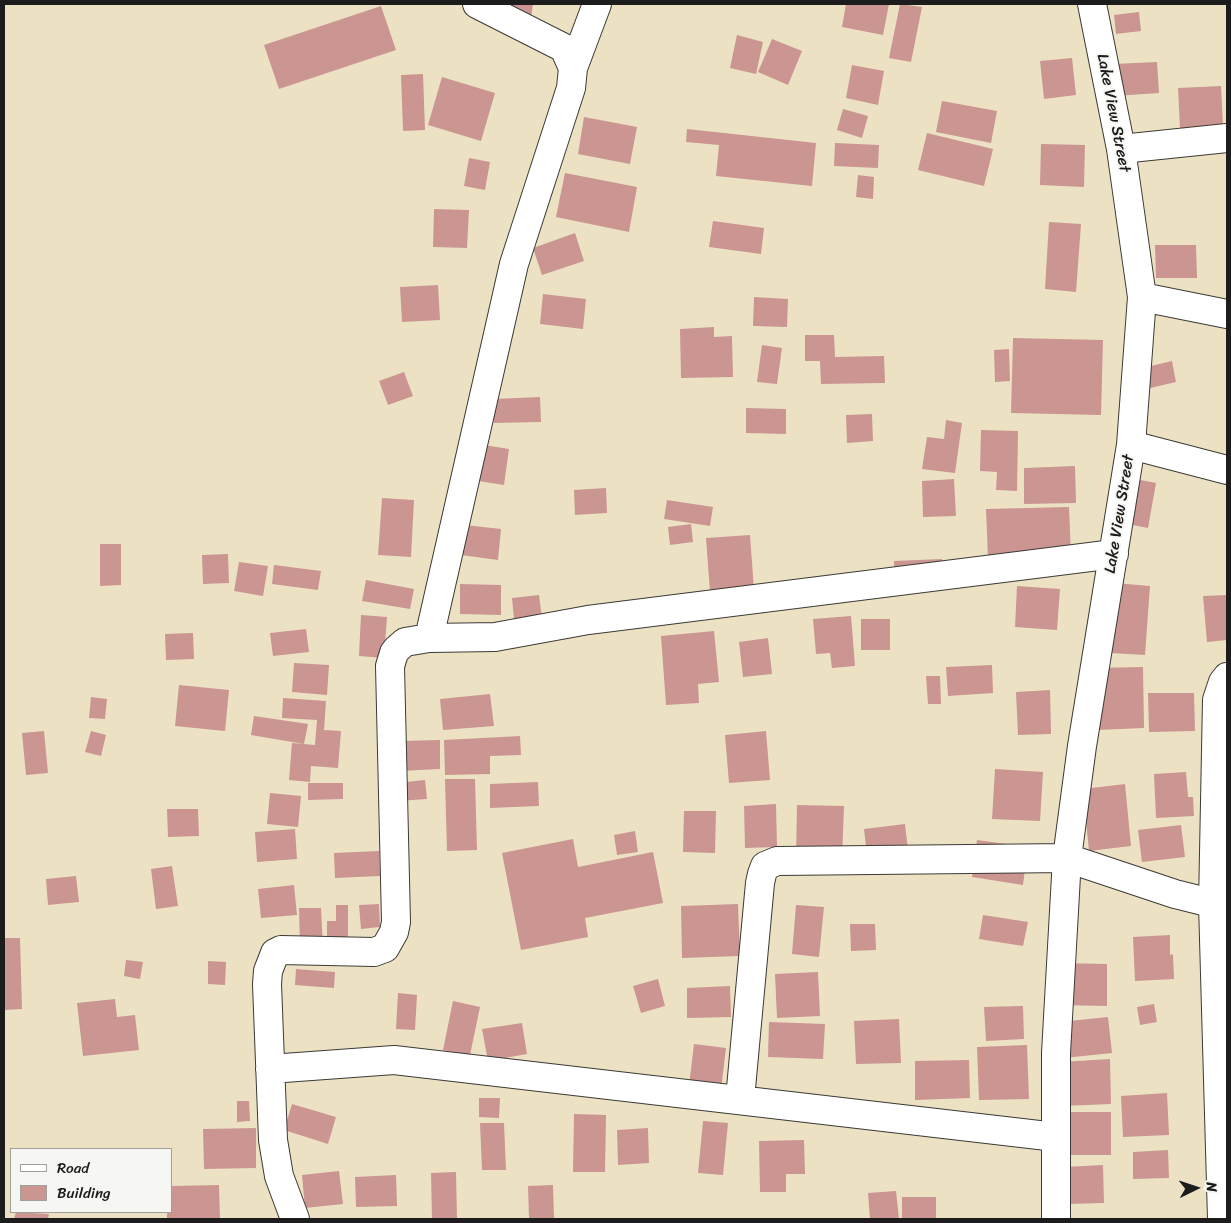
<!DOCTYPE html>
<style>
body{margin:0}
#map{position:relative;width:1231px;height:1223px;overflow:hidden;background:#ece2c3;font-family:Sriracha,sans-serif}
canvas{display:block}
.frame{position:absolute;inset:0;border:5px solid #1c1c1c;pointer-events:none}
.legend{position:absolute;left:10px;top:1148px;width:162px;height:65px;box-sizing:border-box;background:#f6f6f2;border:1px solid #9f9f9c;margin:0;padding:6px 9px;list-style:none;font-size:15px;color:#1c1c1c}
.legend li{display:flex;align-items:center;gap:10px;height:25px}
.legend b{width:25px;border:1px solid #9f9f9c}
.north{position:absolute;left:1171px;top:1163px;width:50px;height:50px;-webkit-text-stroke:4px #f6f6f2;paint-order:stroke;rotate:86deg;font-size:14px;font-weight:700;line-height:20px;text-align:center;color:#1c1c1c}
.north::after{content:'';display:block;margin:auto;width:18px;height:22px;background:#1c1c1c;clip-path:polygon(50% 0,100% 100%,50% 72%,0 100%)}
</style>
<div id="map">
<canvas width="1231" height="1223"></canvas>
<div class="frame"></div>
<ul class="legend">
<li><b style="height:6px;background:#fff"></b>Road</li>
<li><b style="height:14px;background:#cb9591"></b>Building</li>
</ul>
<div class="north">N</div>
</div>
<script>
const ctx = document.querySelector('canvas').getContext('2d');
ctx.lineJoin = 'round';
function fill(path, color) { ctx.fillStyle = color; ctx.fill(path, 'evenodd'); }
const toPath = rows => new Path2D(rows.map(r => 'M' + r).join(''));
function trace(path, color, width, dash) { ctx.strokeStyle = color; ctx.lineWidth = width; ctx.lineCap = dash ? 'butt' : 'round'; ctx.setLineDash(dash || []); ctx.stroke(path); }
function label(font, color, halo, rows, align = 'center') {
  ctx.font = font + ' Sriracha,sans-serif'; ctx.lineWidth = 4; ctx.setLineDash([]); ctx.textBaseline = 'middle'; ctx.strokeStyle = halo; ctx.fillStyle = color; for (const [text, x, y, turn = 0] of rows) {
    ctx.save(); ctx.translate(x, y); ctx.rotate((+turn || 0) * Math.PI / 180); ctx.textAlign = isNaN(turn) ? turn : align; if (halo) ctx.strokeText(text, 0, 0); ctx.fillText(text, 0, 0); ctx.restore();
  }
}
fill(toPath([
 [477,4,533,4,531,18],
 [846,4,889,4,883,35,842,27],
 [900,4,922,7,911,62,889,58],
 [381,6,396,50,279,89,264,45],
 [1139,12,1141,31,1116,34,1114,15],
 [737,35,763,42,756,74,730,68],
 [772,39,802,51,788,85,758,72],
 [1072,58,1076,95,1044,99,1040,61],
 [1157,62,1159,93,1115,96,1113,64],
 [852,65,884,71,878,105,846,98],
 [423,74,425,130,403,131,401,75],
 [442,77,495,93,481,141,428,125],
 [1221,86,1223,126,1180,129,1178,88],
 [942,101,997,111,991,143,936,132],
 [843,109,868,116,862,138,837,130],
 [584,117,637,127,630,164,578,154],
 [687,129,816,143,812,186,716,176,719,145,686,142],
 [927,133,993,149,984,186,918,170],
 [835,143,879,145,878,168,834,166],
 [1041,144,1085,145,1084,187,1040,185],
 [469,158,490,162,485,190,464,186],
 [565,173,637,187,629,232,556,217],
 [858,175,874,177,873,199,856,197],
 [434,209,469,210,467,248,433,247],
 [713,221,764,228,761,254,709,247],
 [1049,222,1081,224,1076,292,1045,289],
 [575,233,584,261,542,275,533,248],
 [1155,245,1196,245,1197,278,1156,278],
 [438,285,440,320,402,322,400,287],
 [543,294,586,299,583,329,540,324],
 [754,297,788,299,787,327,753,326],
 [714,327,714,337,732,336,733,377,681,378,680,329],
 [805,335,834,335,835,357,884,356,885,383,821,384,820,361,805,361],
 [1013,338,1103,340,1101,415,1011,413],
 [762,345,782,348,777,384,757,382],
 [1009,349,1010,381,995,382,994,350],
 [1172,361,1176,382,1146,389,1142,368],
 [404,372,413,396,388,405,379,381],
 [540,397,541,422,494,423,493,399],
 [746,408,786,409,786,434,746,433],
 [872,414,873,441,847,443,846,415],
 [946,420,962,423,955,473,922,469,927,437,944,439],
 [981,430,1018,431,1017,491,996,490,997,472,980,471],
 [478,444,509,449,504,485,472,480],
 [1075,466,1076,503,1024,504,1024,468],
 [1125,477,1156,483,1148,528,1117,522],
 [954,479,956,516,923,517,922,481],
 [606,488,607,513,575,515,574,490],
 [382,498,414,500,411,557,378,555],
 [667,500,713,507,710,526,664,519],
 [1069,507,1071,556,988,558,986,509],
 [691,524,693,542,670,545,668,527],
 [465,525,501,529,498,560,461,555],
 [750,535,754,590,710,592,706,538],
 [100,544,121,544,121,585,100,586],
 [228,554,229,583,203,584,202,555],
 [942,559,943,584,895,586,894,561],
 [239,562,268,566,263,596,234,591],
 [274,565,321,571,318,590,272,584],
 [366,580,414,589,410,609,362,601],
 [1115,583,1150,586,1145,655,1110,653],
 [460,584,501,585,501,615,460,614],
 [1017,586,1060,589,1057,630,1015,627],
 [539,595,543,626,515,629,512,598],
 [1227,595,1227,640,1207,642,1203,596],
 [361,615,387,617,384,658,359,656],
 [851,616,855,666,832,668,830,653,816,654,813,619],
 [861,619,890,619,890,650,861,650],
 [306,629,309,652,273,656,270,633],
 [714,631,719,682,698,684,699,703,666,705,661,636],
 [193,633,194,659,166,660,165,634],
 [768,638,772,674,743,677,739,642],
 [294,663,329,665,327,695,292,692],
 [992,665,993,693,948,696,946,667],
 [1143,667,1144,728,1097,730,1095,668],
 [926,676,940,676,941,704,928,704],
 [179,685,229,690,225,731,175,726],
 [1050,690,1051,734,1018,735,1016,692],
 [1148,693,1194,693,1195,731,1149,732],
 [490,694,494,726,443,730,440,699],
 [91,697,107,699,105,719,89,718],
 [283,698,326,701,324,730,341,731,338,768,311,766,310,782,289,780,292,743,315,745,317,720,282,718],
 [254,716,308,724,304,744,251,735],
 [44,731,48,773,26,775,22,733],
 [91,731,106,735,101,756,85,752],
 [766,731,770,780,729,783,725,735],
 [520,736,521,755,490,756,490,774,445,775,444,740],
 [440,740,440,769,400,771,400,741],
 [995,769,1043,772,1040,821,992,819],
 [1186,772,1188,797,1193,797,1194,816,1156,818,1154,774],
 [445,779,475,779,477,850,447,851],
 [425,780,427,799,398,801,396,783],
 [538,782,539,806,490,808,490,784],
 [308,783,343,783,343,799,308,800],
 [1125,784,1131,846,1089,851,1083,789],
 [270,793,301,796,298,827,267,824],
 [776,804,777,847,745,848,744,806],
 [797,805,844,806,842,860,796,858],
 [167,809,198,809,199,836,168,837],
 [684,811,716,811,715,853,683,852],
 [905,824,909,859,868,864,864,829],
 [1181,825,1185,857,1142,862,1138,830],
 [295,829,297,859,257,862,255,832],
 [635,831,638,852,617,855,614,835],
 [573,839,578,867,653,852,663,903,585,918,588,937,521,950,502,853],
 [977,840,1028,847,1023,885,972,877],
 [379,851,380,876,335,878,334,853],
 [172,866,178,906,156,909,151,869],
 [76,876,79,902,48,905,46,879],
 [294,885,297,915,261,918,258,889],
 [379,904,380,927,361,929,359,905],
 [738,904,740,956,682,958,681,906],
 [336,905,348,905,348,942,327,941,327,921,336,921],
 [796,905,824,907,819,957,792,954],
 [299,908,321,908,323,946,300,947],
 [983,915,1028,922,1023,946,979,939],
 [850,924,875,924,876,950,851,951],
 [1170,935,1170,955,1173,954,1174,979,1135,981,1133,937],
 [4,938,20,938,22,1009,4,1010],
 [126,960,143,962,140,979,124,976],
 [208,961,226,962,225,985,208,984],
 [1059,963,1107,964,1107,1006,1058,1005],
 [296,969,335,972,334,988,295,985],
 [818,972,820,1016,777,1018,775,974],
 [658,979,665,1006,641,1013,633,986],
 [730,986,731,1017,687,1018,687,988],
 [398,993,417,995,415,1030,396,1029],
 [115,999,117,1017,135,1015,139,1050,83,1056,77,1003],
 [453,1001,480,1007,470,1055,443,1050],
 [1154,1004,1157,1022,1140,1025,1137,1007],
 [1023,1006,1024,1039,986,1041,984,1007],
 [1108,1017,1112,1053,1064,1058,1060,1022],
 [899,1019,901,1063,856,1064,854,1021],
 [769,1022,825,1024,823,1059,768,1057],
 [522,1023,527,1054,488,1061,482,1029],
 [694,1044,726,1048,720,1098,688,1094],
 [1027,1045,1029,1099,979,1100,977,1047],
 [1110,1059,1111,1104,1063,1106,1061,1062],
 [969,1060,970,1098,915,1100,915,1061],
 [1167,1093,1169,1135,1123,1137,1121,1096],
 [479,1098,500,1098,499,1118,479,1117],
 [237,1101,249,1101,250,1121,237,1122],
 [292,1104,336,1117,328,1144,284,1130],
 [1060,1112,1111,1112,1111,1155,1061,1155],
 [574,1114,606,1115,605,1172,573,1172],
 [703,1121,728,1123,723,1175,698,1173],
 [480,1123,504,1123,506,1170,482,1170],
 [256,1128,256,1168,204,1169,203,1129],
 [648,1128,649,1163,618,1165,617,1130],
 [804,1140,805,1174,786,1174,786,1192,760,1192,759,1141],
 [1168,1150,1169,1178,1133,1179,1133,1152],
 [1103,1165,1104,1203,1066,1204,1065,1167],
 [339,1171,343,1204,305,1208,302,1175],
 [456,1172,457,1219,432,1219,431,1173],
 [396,1175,397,1206,356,1207,355,1177],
 [219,1185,220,1219,167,1219,167,1212,171,1212,171,1186],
 [553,1185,554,1218,529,1219,528,1186],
 [896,1191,899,1219,870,1219,868,1193],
 [902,1197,936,1197,936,1219,902,1219],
 [16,1212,49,1214,48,1219,14,1219]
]), '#cb9591');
const street = toPath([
 [1092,4,1121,149,1142,297,1131,445,1082,746,1067,858,1175,894,1227,907],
 [573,68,597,4],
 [1121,149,1227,138],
 [1142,297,1227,314],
 [1131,445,1227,470],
 [429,638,514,264,571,88,573,68,564,48,477,4],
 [270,1069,394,1060,1056,1137],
 [740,1099,760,883,762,874,765,866,777,861,1067,858,1056,1053,1056,1219],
 [295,1219,279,1176,273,1140,267,984,268,971,275,953,281,950,374,952,385,948,394,932,396,922,390,666,394,653,397,649,405,642,429,638,495,637,588,620,1114,554],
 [1222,1219,1213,904,1217,700,1223,682,1227,677]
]);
trace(street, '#3b3a35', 30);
trace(street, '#fff', 28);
label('16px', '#1c1c1c', '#f6f6f2', [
 ["Lake View Street",1113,113,79],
 ["Lake View Street",1120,514,-81]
]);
</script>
